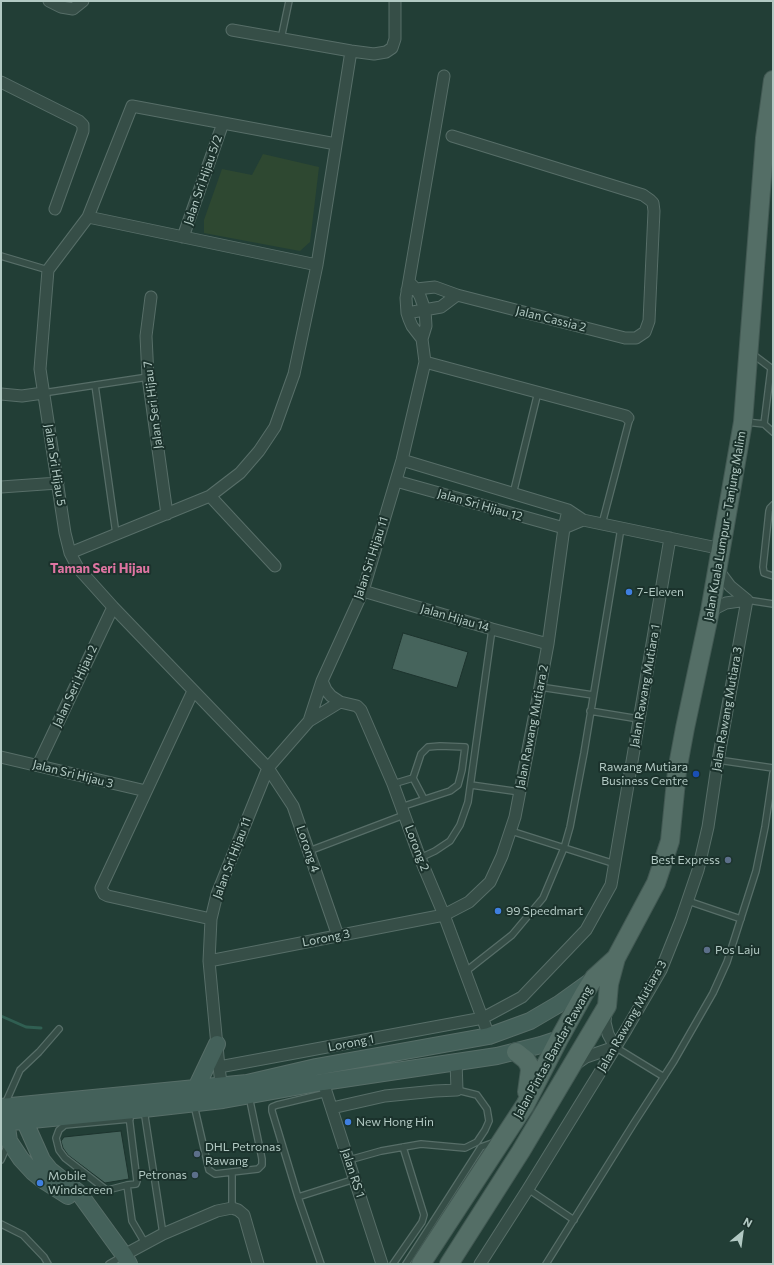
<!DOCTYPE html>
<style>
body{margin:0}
#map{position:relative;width:774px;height:1265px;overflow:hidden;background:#223e36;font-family:Commissioner,sans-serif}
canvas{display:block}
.frame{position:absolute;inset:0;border:2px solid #b2c9c3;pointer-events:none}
.north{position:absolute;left:722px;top:1213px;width:40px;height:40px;-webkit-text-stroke:3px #1b322c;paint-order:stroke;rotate:29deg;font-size:11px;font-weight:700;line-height:16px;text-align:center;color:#b2c9c3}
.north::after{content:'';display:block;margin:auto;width:14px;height:18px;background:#b2c9c3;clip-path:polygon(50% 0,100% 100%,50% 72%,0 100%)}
</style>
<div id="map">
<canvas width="774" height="1265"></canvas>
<div class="frame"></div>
<div class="north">N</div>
</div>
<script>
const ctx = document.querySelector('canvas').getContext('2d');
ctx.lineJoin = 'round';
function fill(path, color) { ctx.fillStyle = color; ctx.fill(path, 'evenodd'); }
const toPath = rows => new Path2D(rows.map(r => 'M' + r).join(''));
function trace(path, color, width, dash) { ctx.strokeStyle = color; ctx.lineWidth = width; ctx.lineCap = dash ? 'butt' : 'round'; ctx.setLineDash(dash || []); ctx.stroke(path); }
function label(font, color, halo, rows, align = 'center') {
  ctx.font = font + ' Commissioner,sans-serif'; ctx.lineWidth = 4; ctx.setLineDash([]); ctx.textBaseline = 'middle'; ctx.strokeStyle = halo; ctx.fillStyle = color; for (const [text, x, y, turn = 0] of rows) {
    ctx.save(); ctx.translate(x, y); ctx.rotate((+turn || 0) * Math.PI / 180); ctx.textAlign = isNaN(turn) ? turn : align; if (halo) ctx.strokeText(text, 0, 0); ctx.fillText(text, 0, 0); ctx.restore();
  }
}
fill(toPath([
 [263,154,319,167,310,242,300,251,204,233,204,220,222,169,252,175]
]), '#2e4831');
trace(toPath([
 [1,1016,26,1027,41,1028]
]), '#305f52', 3);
const building = toPath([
 [403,633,468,652,457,688,392,669,403,633],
 [121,1131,129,1179,105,1183,68,1155,63,1148,61,1141,64,1137,121,1131]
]);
fill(building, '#46645c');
trace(building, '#1d342e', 1);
const lane = toPath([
 [281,39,289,1],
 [1,256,48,270],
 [95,385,116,534],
 [43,393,148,377],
 [746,422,764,424,771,368,751,353],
 [764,424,773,432],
 [513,494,538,392],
 [773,505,770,508,769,511,763,567,764,573,773,576],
 [602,524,629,421,628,418],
 [747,600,773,604],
 [540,687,593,695],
 [590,711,639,719],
 [718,760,773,768],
 [413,778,424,799],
 [393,784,413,778,421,754,428,747,440,746,465,747,462,770,458,785,450,791,401,807],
 [471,785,520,792],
 [511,831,615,864],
 [309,851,404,815],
 [420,858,435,851,450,841,460,825,468,802,492,629],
 [688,901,741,919],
 [465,972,512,935,543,898,564,848,570,827,584,753,621,528],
 [615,1047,664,1077],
 [5,1104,20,1070,39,1052,59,1029],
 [194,1105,209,1170,215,1174,258,1169,262,1165,262,1159,249,1096],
 [144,1110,163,1234],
 [130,1119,65,1125,59,1130,56,1138,59,1150,65,1158,105,1189,108,1190,127,1185,132,1221,145,1243],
 [1,1160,8,1144],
 [349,1160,381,1151,421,1144,465,1148,477,1142,485,1130,489,1121,487,1109,477,1095,457,1090],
 [232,1172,232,1208],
 [127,1185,136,1184,137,1181,129,1116],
 [528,1189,574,1220],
 [298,1197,355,1179],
 [1,1224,23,1235,44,1257,48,1264],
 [109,1264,123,1256],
 [321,1264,298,1197,272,1111,272,1107,277,1105,327,1093],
 [393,1264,422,1222,424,1215,403,1147],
 [406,1264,481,1147,495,1142],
 [546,1264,634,1123,674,1061,713,993,727,962,756,871,765,827,773,773]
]);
const street = toPath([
 [49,1,61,7,73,9,83,1],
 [232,30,351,51,374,54,386,52,392,48,395,39,395,1],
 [1,82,79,121,83,125,83,131,55,209],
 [336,144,132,106,88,217,48,270,40,369,65,533,70,553,78,568,113,607,268,768,293,806,338,936],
 [88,217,317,265],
 [183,237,223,123],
 [407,290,435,287,457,295,625,338,636,338,645,332,649,321,654,211,653,203,650,200,643,195,452,136],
 [151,297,146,336,148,377,167,514],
 [407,313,441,307,457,295],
 [422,339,412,326,409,319,407,313,406,298,444,76],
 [425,362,626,416,628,418],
 [1,394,22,396,43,393],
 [402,460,568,510,583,520,722,549],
 [396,481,564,528,583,520],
 [1,487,58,483],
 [210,496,275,566],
 [70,553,210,496,240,473,259,451,275,427,294,374,317,265,351,51],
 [718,570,730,586,747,600],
 [363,591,492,629,548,644],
 [710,611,726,603,747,600],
 [322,681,326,690,331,696,340,702,357,706,361,710,393,784,420,858,444,915,489,1036],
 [193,691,101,888,104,894,108,896,211,919],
 [309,721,322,681,363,591,402,460,425,362,422,339,426,326,425,310,420,296,416,289,409,282],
 [1,757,146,791],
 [38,765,113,607],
 [209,961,444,915,469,902,490,882,502,856,515,817,540,687,548,644,564,528,568,510],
 [606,1012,605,1022,608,1034,615,1047],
 [576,1064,586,1057,615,1047],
 [219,1067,483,1018,522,997,586,930,611,885,670,538],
 [323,1082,382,1264],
 [222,1091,219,1067,209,961,211,919,217,894,268,768,309,721,340,702],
 [332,1108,385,1096,435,1091,457,1090,456,1061],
 [124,1255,163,1234,217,1211,232,1208,238,1210,244,1215,258,1264],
 [480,1264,528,1189,626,1030,661,970,681,920,698,870,708,827,717,766,747,600]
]);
const secondary = toPath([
 [196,1088,217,1044],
 [1,1107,247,1083,316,1067,489,1036,530,1021,559,1004,591,981],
 [5,1113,9,1141,21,1159,33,1172,43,1180,68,1196],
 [21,1113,42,1160,50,1170,79,1193,124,1255,129,1264],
 [1,1123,144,1109,223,1100,323,1082,497,1056,541,1045,559,1039]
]);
const primary = toPath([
 [516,1052,526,1060,529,1065,530,1070,527,1092],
 [421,1264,525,1105,559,1039,584,994,594,978,616,958],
 [449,1264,521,1151,607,1006,609,984,616,958,656,883,670,841,677,771,685,728,710,611,743,422,765,138,773,80]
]);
trace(lane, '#576e68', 8);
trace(street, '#576e68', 13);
trace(secondary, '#576e68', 18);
trace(primary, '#425953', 20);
trace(lane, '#364e47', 5.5);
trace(street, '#364e47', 11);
trace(secondary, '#44615a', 16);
trace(primary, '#546e66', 18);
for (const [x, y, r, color] of [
 [629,592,4,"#3f7fe0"],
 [696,774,4,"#1a4fb4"],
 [728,860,4,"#5c6f8a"],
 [498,911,4,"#3f7fe0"],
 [707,950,4,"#5c6f8a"],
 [348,1122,4,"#3f7fe0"],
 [197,1154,4,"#5c6f8a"],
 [195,1175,4,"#5c6f8a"],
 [40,1183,4,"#3f7fe0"]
]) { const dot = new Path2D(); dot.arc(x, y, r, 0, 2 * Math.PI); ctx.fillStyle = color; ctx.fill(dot); trace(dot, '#1b322c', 1.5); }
label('12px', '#b2c9c3', '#1b322c', [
 ["Jalan Sri Hijau 5/2",203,180,-71],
 ["Jalan Cassia 2",551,319,14],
 ["Jalan Seri Hijau 7",153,405,-97],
 ["Jalan Sri Hijau 5",55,465,81],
 ["Jalan Sri Hijau 12",480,505,16],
 ["Jalan Kuala Lumpur - Tanjung Malim",725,526,-80],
 ["Jalan Sri Hijau 11",371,558,-72],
 ["Jalan Hijau 14",455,618,16],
 ["Jalan Seri Hijau 2",75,686,-65],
 ["Jalan Rawang Mutiara 1",645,686,-80],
 ["Jalan Rawang Mutiara 3",727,709,-80],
 ["Jalan Rawang Mutiara 2",532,727,-79],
 ["Jalan Sri Hijau 3",73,774,14],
 ["Lorong 2",417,848,69],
 ["Lorong 4",308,849,71],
 ["Jalan Sri Hijau 11",232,858,-69],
 ["Lorong 3",326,938,-11],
 ["Jalan Rawang Mutiara 3",632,1016,-60],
 ["Lorong 1",351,1043,-11],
 ["Jalan Pintas Bandar Rawang",553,1052,-61],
 ["Jalan RS 1",353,1173,72]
]);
label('12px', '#b2c9c3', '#1b322c', [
 ["7-Eleven",637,592],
 ["Rawang Mutiara",688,767,"right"],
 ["Business Centre",688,781,"right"],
 ["Best Express",720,860,"right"],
 ["99 Speedmart",506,911],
 ["Pos Laju",715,950],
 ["New Hong Hin",356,1122],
 ["DHL Petronas",205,1147],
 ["Rawang",205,1161],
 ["Petronas",187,1175,"right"],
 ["Mobile",48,1176],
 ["Windscreen",48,1190]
], 'left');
label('bold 13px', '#df75a2', '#1b322c', [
 ["Taman Seri Hijau",100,569]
]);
</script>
